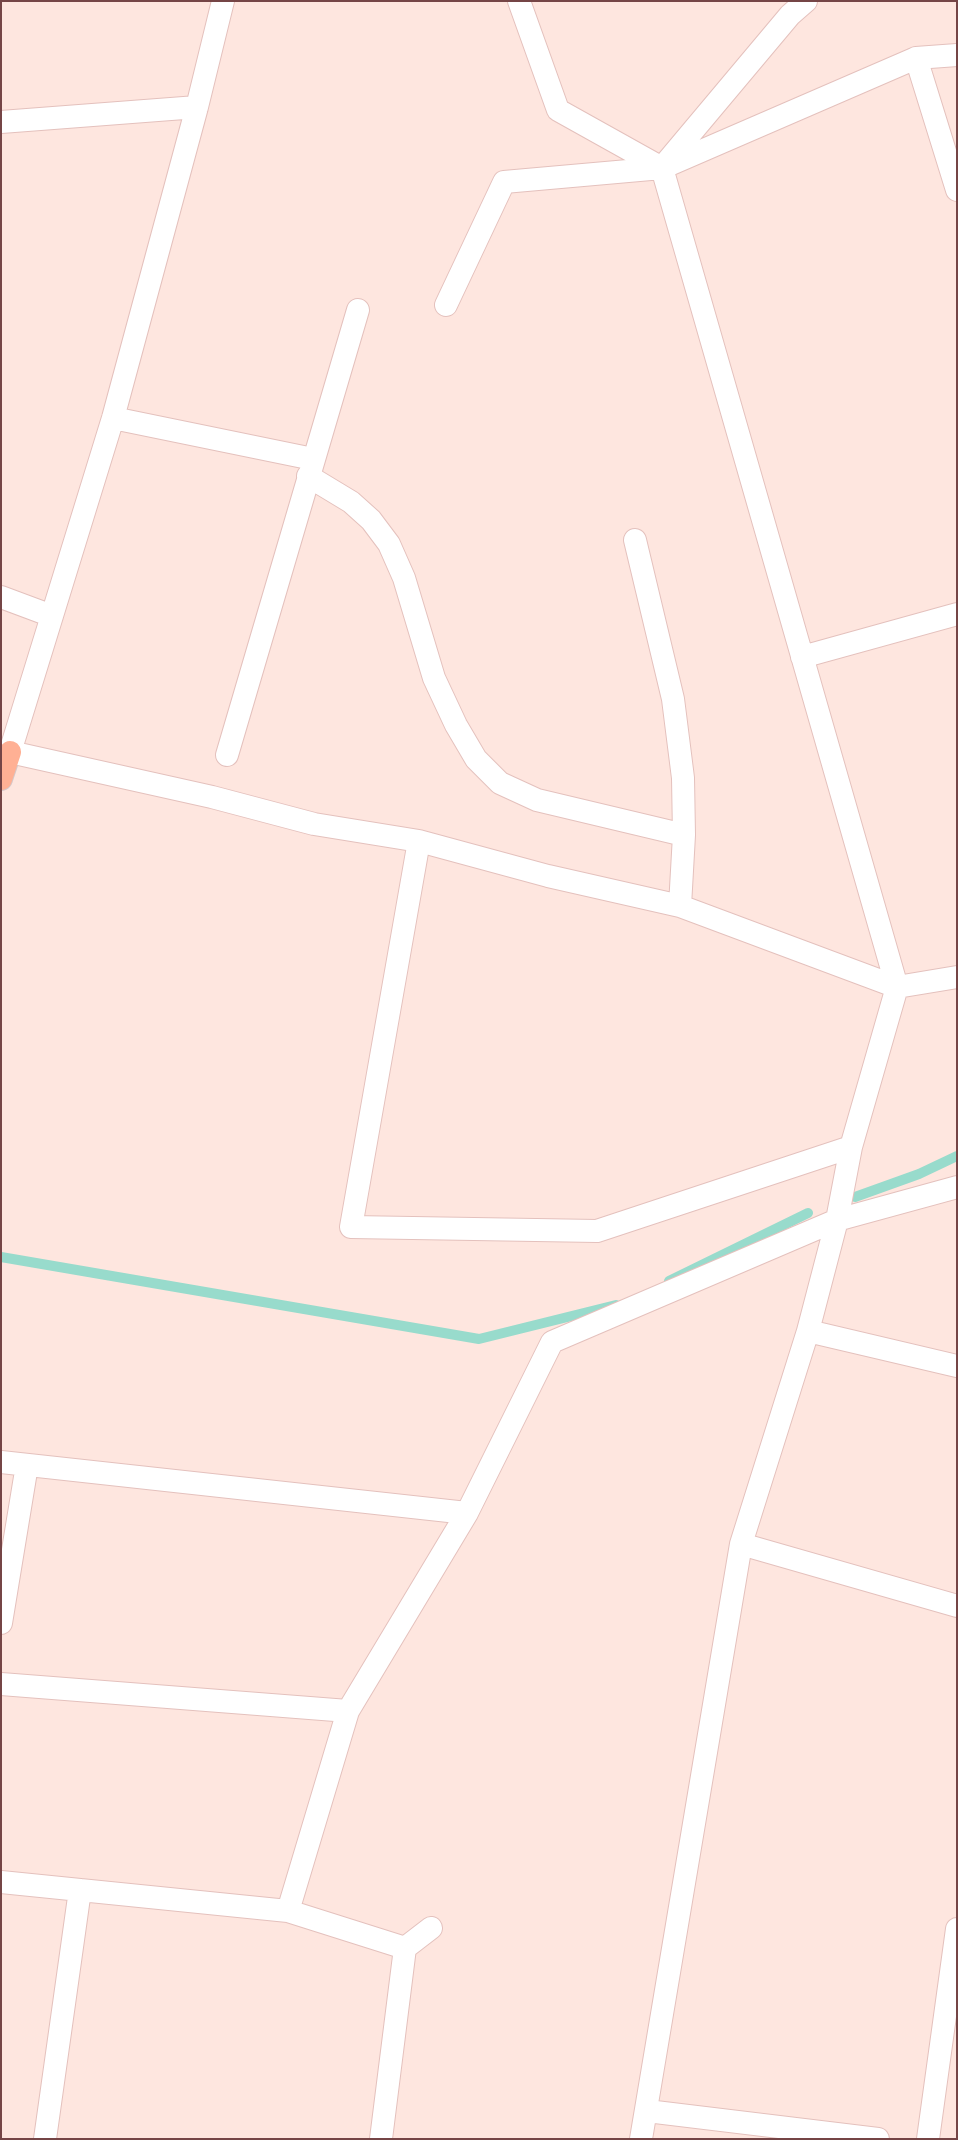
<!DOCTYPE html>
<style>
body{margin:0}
#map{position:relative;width:958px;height:2140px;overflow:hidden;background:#fee6df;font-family:Quicksand,sans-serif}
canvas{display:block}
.frame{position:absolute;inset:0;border:2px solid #754546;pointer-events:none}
</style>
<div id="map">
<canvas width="958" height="2140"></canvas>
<div class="frame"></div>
</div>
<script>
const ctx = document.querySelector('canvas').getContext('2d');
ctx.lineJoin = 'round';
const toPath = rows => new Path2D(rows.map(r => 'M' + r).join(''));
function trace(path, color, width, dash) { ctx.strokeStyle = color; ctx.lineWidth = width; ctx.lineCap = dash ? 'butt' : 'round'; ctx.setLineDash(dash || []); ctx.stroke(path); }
trace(toPath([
 [855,1197,919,1174,957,1156],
 [1,1257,479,1339,616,1305],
 [669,1281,808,1213]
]), '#98dbcc', 10);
const minor = toPath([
 [223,1,197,107,113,418,10,752,212,797,314,824,419,841,548,876,680,906,897,987,957,977],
 [519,1,558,110,662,168,897,987,851,1147,837,1220,808,1331,741,1544,641,2139],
 [916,58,957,55],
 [1,122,197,107],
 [665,164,790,15,806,1],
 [446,305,504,182,662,168,916,58,957,190],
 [113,418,313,459],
 [308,476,351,502,371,520,389,544,404,578,434,678,456,725,476,759,500,783,537,800,684,835],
 [635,540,673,699,683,778,684,835,680,906],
 [1,597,52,616],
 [802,657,957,614],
 [227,755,358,310],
 [419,841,351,1227,597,1231,851,1147],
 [808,1331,957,1366],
 [1,1462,467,1513],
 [741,1544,957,1606],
 [1,1623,27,1465],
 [1,1684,348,1711],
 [1,1882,288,1911,405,1948,381,2139],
 [288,1911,348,1711,467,1513,552,1342,837,1220,957,1187],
 [405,1948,431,1928],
 [647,2111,878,2139],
 [45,2139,80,1890],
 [928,2139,957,1929]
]);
const major = toPath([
 [1,779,10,752]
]);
trace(minor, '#e4c1bd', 24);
trace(major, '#d6c7c8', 24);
trace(minor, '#fff', 22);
trace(major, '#ffb094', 22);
</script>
